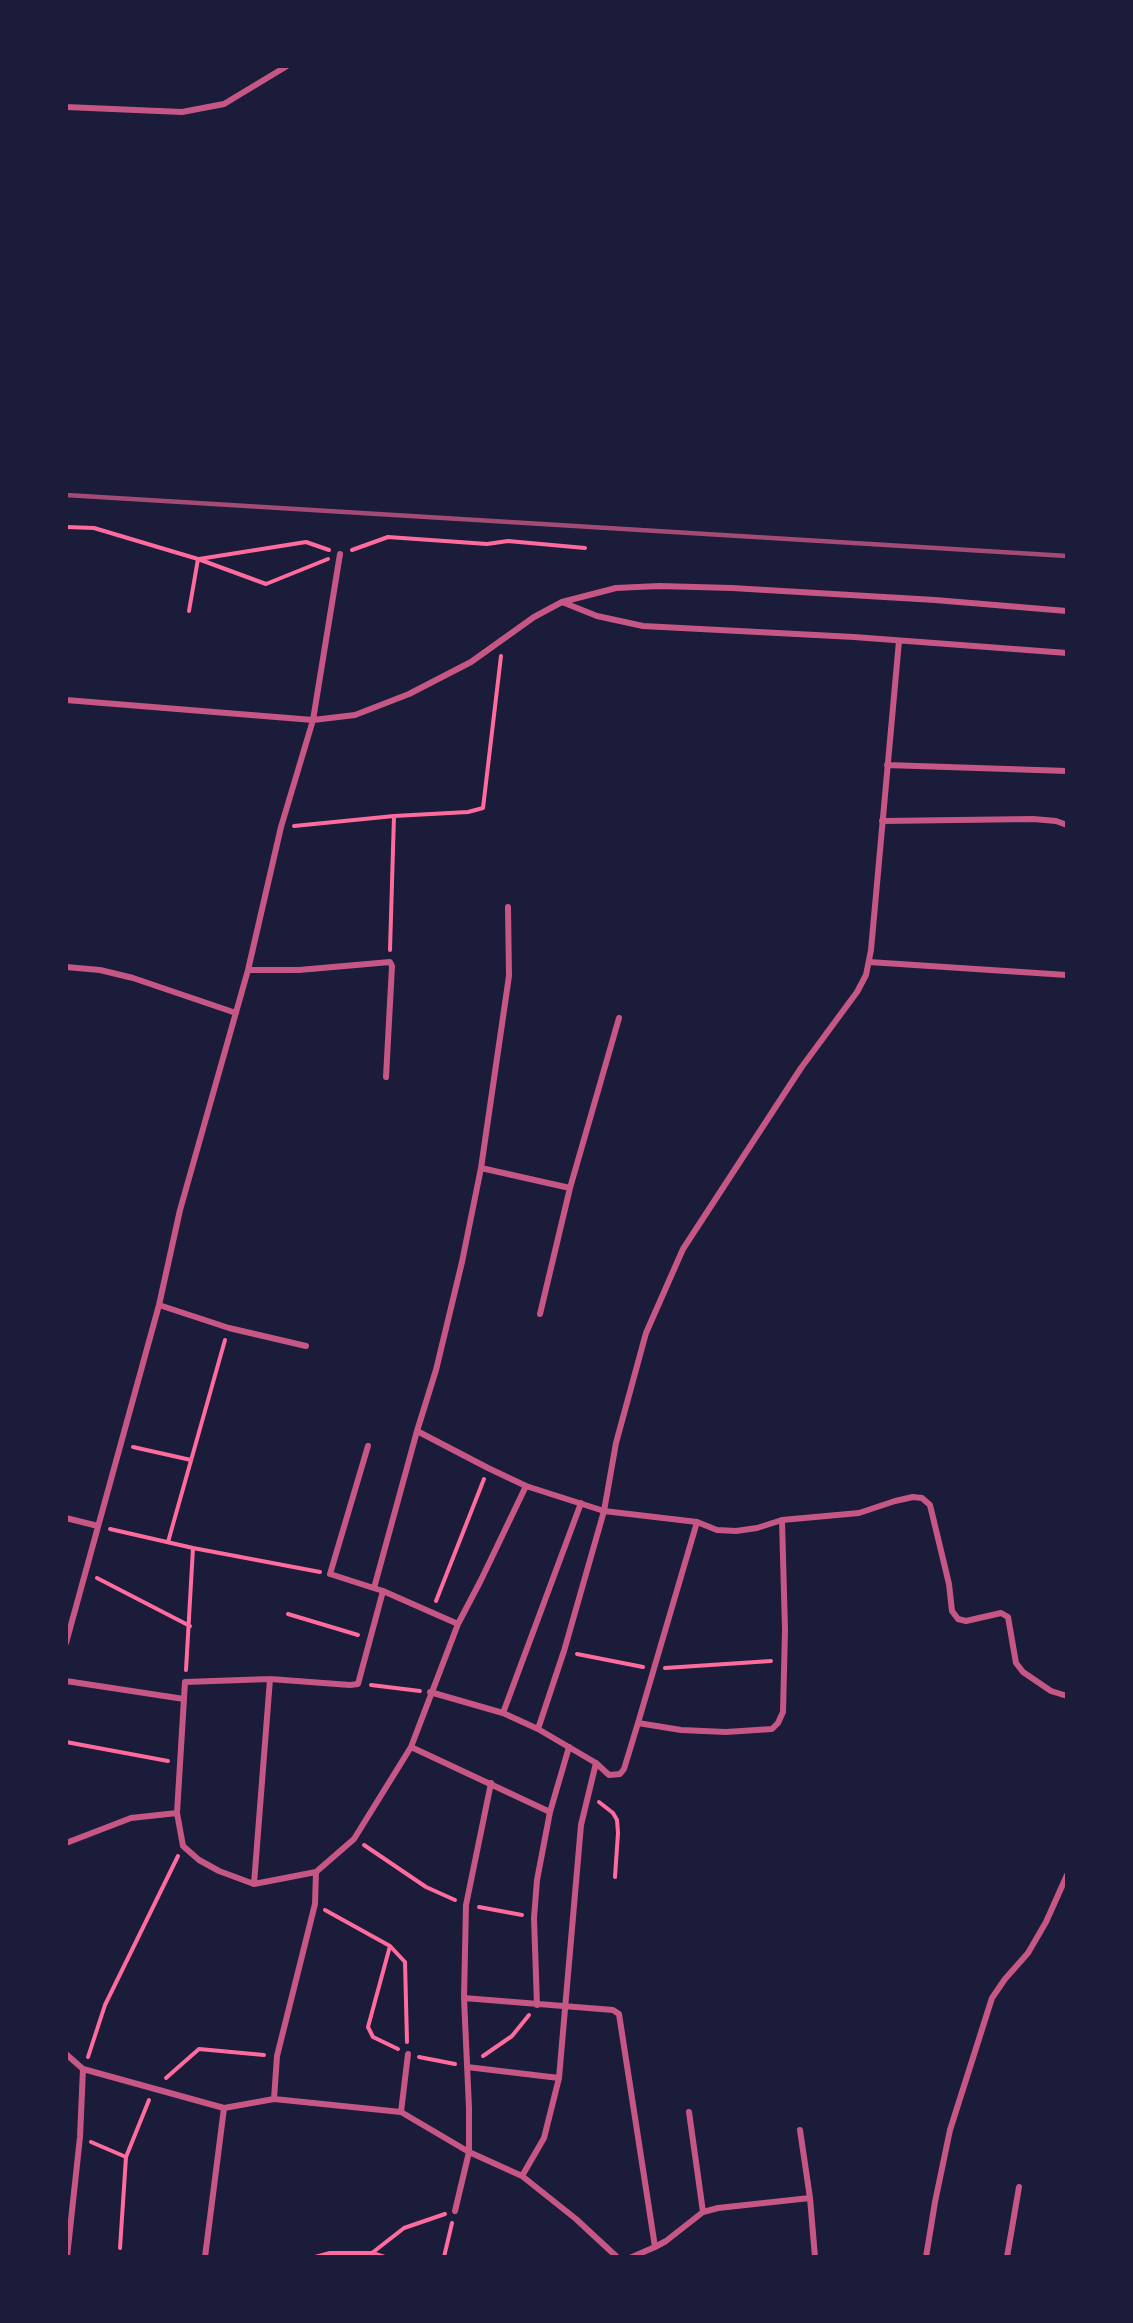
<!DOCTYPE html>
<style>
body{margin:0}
#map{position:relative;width:1133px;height:2323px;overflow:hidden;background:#1b1b3a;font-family:"Work Sans",sans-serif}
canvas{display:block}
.frame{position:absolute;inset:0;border:68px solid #1b1b3a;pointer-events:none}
</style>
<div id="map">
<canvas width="1133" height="2323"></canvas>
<div class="frame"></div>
</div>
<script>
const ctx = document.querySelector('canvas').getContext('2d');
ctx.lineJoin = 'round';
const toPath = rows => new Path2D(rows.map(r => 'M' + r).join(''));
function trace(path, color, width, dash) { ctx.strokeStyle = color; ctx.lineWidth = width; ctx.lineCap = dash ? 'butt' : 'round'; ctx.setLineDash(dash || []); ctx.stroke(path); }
trace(toPath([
 [66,527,94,528,198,559,266,584,328,559],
 [352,550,388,537,487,544,508,541,585,548],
 [199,559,306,542,329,550],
 [189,611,198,559],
 [294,826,394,816,468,812,483,808,501,656],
 [390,950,394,816],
 [133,1447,191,1460],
 [110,1529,193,1548,320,1572],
 [168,1542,225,1340],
 [97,1578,190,1626],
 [436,1601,484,1479],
 [288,1614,358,1635],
 [577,1654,643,1667],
 [665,1668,771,1661],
 [186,1670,193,1548],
 [371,1685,420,1691],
 [66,1742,168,1761],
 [599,1802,613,1813,617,1820,618,1833,615,1877],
 [364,1845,426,1887,455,1900],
 [479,1907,522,1915],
 [325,1910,390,1946,405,1962,407,2042],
 [390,1946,368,2027,373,2037,398,2049],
 [483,2056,512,2036,529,2015],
 [88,2057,105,2005,178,1856],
 [419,2057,455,2064],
 [166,2078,199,2049,264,2055],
 [91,2142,126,2157],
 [120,2248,126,2157,149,2100],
 [372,2253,404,2228,445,2214],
 [315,2257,330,2253,372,2253,385,2257],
 [444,2257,452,2223]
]), '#ff6b9d', 4);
trace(toPath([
 [66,107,182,112,224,104,287,66],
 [562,602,597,616,643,626,854,637,1067,653],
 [66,700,313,720,355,715,409,694,471,662,534,617,562,602,616,588,659,586,732,588,935,600,1067,611],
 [887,765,1067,771],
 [882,821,1033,819,1056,821,1067,825],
 [508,907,509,976,481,1168,462,1262,436,1370,417,1431,488,1468,526,1486,604,1511,697,1522,717,1530,736,1531,757,1528,782,1520,859,1513,895,1501,913,1497,922,1498,930,1505,949,1584,952,1611,958,1619,966,1621,1001,1613,1008,1617,1016,1663,1023,1672,1051,1691,1067,1696],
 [869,962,1067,975],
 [66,967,100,970,133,978,236,1013],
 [248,970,299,970,390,962,392,966,386,1077],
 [481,1168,570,1188],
 [159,1305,229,1328,306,1346],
 [540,1314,570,1188,619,1018],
 [368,1446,330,1574,383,1591,458,1624],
 [66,1518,98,1526],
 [374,1588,417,1431],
 [383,1591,358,1684,350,1685,270,1679,185,1682,177,1813,183,1846,199,1860,219,1871,254,1884,316,1872,354,1839,411,1747,458,1624,481,1580,526,1486],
 [66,1643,159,1305,180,1210,248,970,281,827,313,720,340,554],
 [66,1681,184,1699],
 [430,1692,503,1713,538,1729,596,1763,609,1775,620,1774,624,1769,638,1723,697,1522],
 [503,1713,581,1503],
 [638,1723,681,1730,726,1732,772,1729,778,1723,783,1712,785,1630,782,1520],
 [538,1729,564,1651,604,1511,616,1443,646,1333,683,1249,801,1068,857,992,866,975,871,950,899,641],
 [411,1747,550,1812],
 [66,1843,131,1818,177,1813],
 [254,1884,270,1679],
 [464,1998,613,2010,619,2014,655,2247,632,2257],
 [537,2005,534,1918,537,1880,550,1812,569,1747],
 [66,2054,83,2069,224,2108,274,2099,401,2112,469,2152,522,2176,576,2219,617,2257],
 [467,2067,559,2078],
 [274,2099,277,2056,315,1904,316,1872],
 [401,2112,408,2054],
 [689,2112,703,2212],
 [800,2130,810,2198,815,2257],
 [522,2176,544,2138,559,2078,581,1825,596,1763],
 [455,2211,469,2152,469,2108,464,1998,466,1905,491,1783],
 [655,2247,666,2241,703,2212,718,2208,810,2198],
 [67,2257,80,2137,83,2069],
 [205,2257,224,2108],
 [926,2257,935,2202,950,2130,992,1998,1005,1979,1028,1953,1046,1922,1067,1875],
 [1007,2257,1019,2187]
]), '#c65784', 6);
trace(toPath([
 [66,495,1067,556]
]), '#a44b75', 4.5);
</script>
